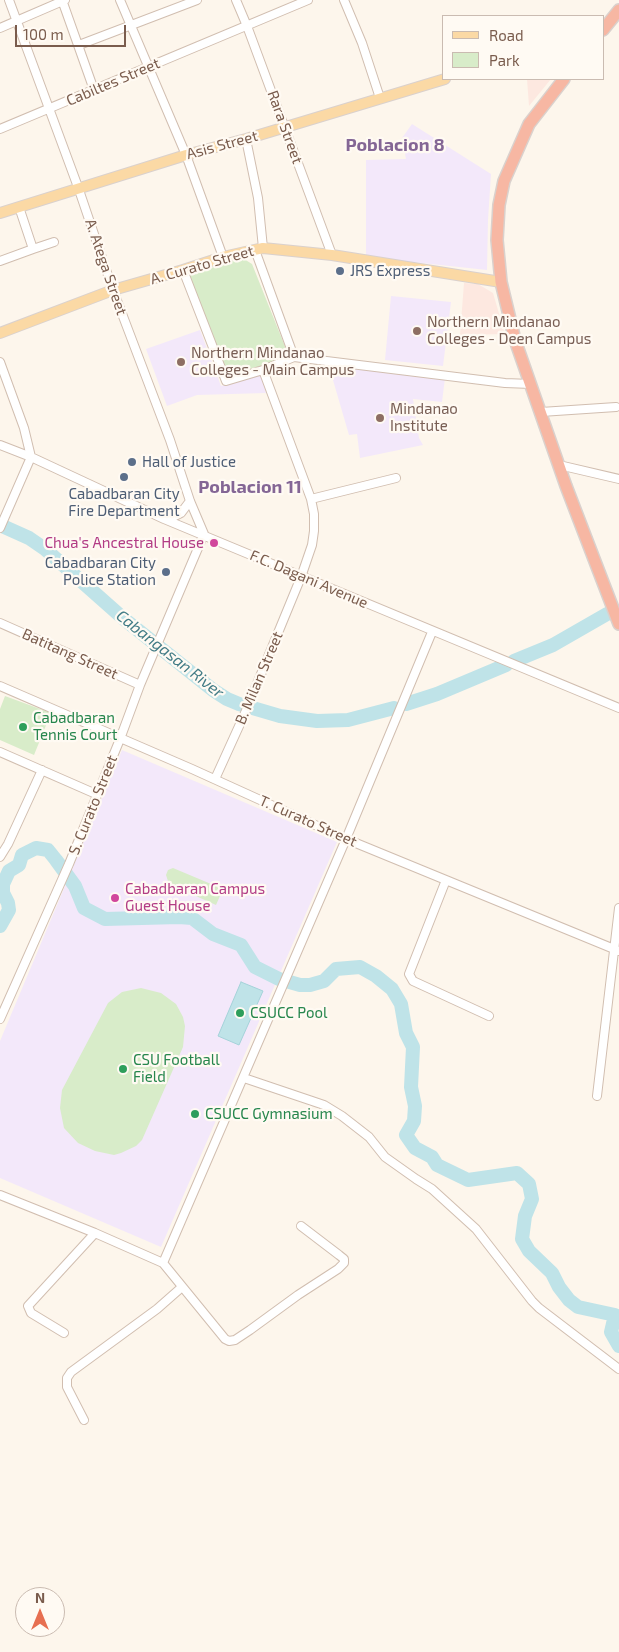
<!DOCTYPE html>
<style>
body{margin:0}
#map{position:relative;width:619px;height:1652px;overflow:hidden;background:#fdf6ec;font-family:"Exo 2",sans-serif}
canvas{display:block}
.legend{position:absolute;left:442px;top:15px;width:162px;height:65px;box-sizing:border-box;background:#fffaf3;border:1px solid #cabbb1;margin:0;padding:6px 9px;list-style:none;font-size:15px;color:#7a5c4d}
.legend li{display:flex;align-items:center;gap:10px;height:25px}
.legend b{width:25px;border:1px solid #cabbb1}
.north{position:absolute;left:15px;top:1587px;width:50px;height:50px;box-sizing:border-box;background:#fffaf3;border:1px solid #cabbb1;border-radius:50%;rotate:0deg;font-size:14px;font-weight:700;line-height:20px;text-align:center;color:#7a5c4d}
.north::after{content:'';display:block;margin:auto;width:18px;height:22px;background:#e76f51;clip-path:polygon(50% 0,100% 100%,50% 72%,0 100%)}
.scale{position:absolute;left:15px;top:25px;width:111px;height:22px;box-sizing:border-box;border:2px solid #7a5c4d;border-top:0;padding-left:6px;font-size:15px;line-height:18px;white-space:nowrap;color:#7a5c4d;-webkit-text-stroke:4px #fffaf3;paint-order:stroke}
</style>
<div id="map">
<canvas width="619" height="1652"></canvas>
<ul class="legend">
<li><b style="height:6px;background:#fbd9a5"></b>Road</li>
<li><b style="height:14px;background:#d8ecc9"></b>Park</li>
</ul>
<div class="north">N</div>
<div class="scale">100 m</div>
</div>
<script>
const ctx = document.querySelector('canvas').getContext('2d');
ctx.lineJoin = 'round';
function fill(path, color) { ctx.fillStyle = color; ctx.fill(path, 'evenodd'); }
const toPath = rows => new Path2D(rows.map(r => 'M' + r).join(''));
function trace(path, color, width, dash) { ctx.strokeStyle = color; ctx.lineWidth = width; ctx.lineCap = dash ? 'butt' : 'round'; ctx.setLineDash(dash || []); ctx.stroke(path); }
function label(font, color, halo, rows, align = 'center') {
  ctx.font = font + ' "Exo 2",sans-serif'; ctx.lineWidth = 4.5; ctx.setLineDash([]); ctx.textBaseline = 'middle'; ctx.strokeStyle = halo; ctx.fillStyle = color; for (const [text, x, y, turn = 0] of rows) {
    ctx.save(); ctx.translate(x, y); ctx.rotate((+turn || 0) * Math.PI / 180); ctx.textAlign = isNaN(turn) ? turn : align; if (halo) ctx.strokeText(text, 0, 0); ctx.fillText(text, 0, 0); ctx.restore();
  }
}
fill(toPath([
 [527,79,551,79,529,106],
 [464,283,478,284,493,293,505,334,460,335]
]), '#fde8e0');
fill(toPath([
 [412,124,491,174,488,220,487,270,366,257,366,160,406,159,402,138],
 [391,296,451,302,443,366,385,360],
 [200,330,221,386,261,374,266,393,197,395,167,406,146,349],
 [328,363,445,378,442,402,413,399,419,438,423,445,360,458,357,434,349,435],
 [122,750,337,842,161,1247,0,1178,0,1041]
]), '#f3e8fa');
fill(toPath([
 [238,259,244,259,252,264,288,354,284,359,228,378,190,279,190,275],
 [5,696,51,713,34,755,0,740,0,709],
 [173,868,223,889,216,905,171,885,168,881,166,875,168,870],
 [141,988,161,993,176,1004,183,1017,185,1026,183,1047,142,1140,136,1146,121,1153,114,1155,95,1151,78,1143,64,1128,60,1108,62,1090,108,1003,122,992]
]), '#d8ecc9');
const water = toPath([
 [241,982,263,991,239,1045,218,1036,241,982]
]);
fill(water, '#bfe3e8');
trace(water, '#a5d3da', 1);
trace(toPath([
 [0,525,29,538,45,549,124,619,213,690,227,699,239,704,280,716,317,721,348,720,394,708],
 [514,661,553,645,607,614],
 [406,704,437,694,506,665],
 [0,926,9,910,8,903,3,893,3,884,9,871,19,865,22,855,36,848,48,850,56,860,75,886,84,908,105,919,179,917,192,918,213,934,241,945,255,967,279,979,300,985,310,985,324,981,336,969,360,967,376,976,392,989,401,1004,406,1033,413,1047,411,1087,415,1106,414,1121,406,1135,415,1148,432,1157,437,1165,468,1180,517,1173,529,1184,532,1199,525,1216,522,1239,529,1251,552,1273,559,1287,569,1300,578,1307,615,1315,611,1332,619,1346]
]), '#bfe3e8', 14);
const minor = toPath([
 [62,0,94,90],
 [120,0,186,155,223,257],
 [236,0,247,26,332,255],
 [344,0,362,43,380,98],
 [0,28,65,0],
 [79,45,197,0],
 [0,129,308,0],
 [246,139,258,198,263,248],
 [33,249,54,242],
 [255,250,294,357],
 [0,261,33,249,19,207],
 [183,270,226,381,263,370,294,357,505,383,531,384],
 [0,362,24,428,31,457,0,528],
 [541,412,616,407],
 [0,445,31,457,164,519,619,708],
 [559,465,619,479],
 [311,499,396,478],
 [164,519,173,517,181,513,190,501],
 [0,623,140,685],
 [0,686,192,769,346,839,619,951],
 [0,752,96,794],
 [215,779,245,713,301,577,312,545,314,531,314,514,311,499,263,370],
 [0,857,8,844,42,770],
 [446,880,409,974,413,981,489,1016],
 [0,1019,69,864,120,739,140,685,204,534,190,501,170,440,113,290,78,187,9,0],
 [244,1078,324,1105,342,1116,369,1137,385,1157,416,1179,432,1189,476,1229,532,1301,539,1308,619,1369],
 [597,1096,619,908],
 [0,1195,95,1233,163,1263,225,1339,229,1341,235,1340,250,1330,298,1295,338,1269,344,1263,344,1259,339,1255,301,1226],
 [163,1263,346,839,432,632],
 [64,1333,31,1313,28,1306,95,1233],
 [84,1420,67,1387,67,1378,71,1372,157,1309,182,1287]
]);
const major = toPath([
 [0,213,186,155,246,139,445,79],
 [0,333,113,290,183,270,223,257,263,248,332,255,501,282]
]);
const highway = toPath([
 [603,30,619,10],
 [564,79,529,124,504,181,499,205,497,240,501,282,515,340,566,486,619,624]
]);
trace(minor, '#d1beb0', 10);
trace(major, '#dad1cd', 12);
trace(highway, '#dad1cd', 14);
trace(minor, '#fff', 8);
trace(major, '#fbd9a5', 10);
trace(highway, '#f7b7a3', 11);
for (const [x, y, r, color] of [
 [340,271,5,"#5c6f8a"],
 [417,331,5,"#8d6e63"],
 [181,362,5,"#8d6e63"],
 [380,418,5,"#8d6e63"],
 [132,462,5,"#5c6f8a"],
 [124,477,5,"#5c6f8a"],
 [214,543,5,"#d1479c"],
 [166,572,5,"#5c6f8a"],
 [23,727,5,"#2e9e5b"],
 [115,898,5,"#d1479c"],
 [240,1013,5,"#2e9e5b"],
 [123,1069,5,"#2e9e5b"],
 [195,1114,5,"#2e9e5b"]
]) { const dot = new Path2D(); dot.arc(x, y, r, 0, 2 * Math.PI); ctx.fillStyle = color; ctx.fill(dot); trace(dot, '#fffaf3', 2); }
label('15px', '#7a5c4d', '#fffaf3', [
 ["Cabiltes Street",113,82,-23],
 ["Rara Street",285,127,70],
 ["Asis Street",222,145,-15],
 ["A. Curato Street",202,265,-16],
 ["A. Atega Street",106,267,71],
 ["F.C. Dagani Avenue",309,579,23],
 ["Batitang Street",70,654,24],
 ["B. Milan Street",259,678,-67],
 ["S. Curato Street",93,805,-68],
 ["T. Curato Street",308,821,24]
]);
label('15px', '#4e5e75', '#fffaf3', [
 ["JRS Express",350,271],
 ["Hall of Justice",142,462],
 ["Cabadbaran City",124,494,"center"],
 ["Fire Department",124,511,"center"],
 ["Cabadbaran City",156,563,"right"],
 ["Police Station",156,580,"right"]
], 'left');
label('15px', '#785e54', '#fffaf3', [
 ["Northern Mindanao",427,322],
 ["Colleges - Deen Campus",427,339],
 ["Northern Mindanao",191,353],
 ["Colleges - Main Campus",191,370],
 ["Mindanao",390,409],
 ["Institute",390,426]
], 'left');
label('15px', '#b23c85', '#fffaf3', [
 ["Chua's Ancestral House",204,543],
 ["Cabadbaran Campus",125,889,"left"],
 ["Guest House",125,906,"left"]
], 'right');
label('15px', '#27864d', '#fffaf3', [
 ["Cabadbaran",33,718],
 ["Tennis Court",33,735],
 ["CSUCC Pool",250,1013],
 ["CSU Football",133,1060],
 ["Field",133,1077],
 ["CSUCC Gymnasium",205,1114]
], 'left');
label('italic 16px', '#437c86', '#fffaf3', [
 ["Cabangasan River",170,654,38]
]);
label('bold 18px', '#846695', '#fffaf3', [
 ["Poblacion 8",395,145],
 ["Poblacion 11",250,487]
]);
</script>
